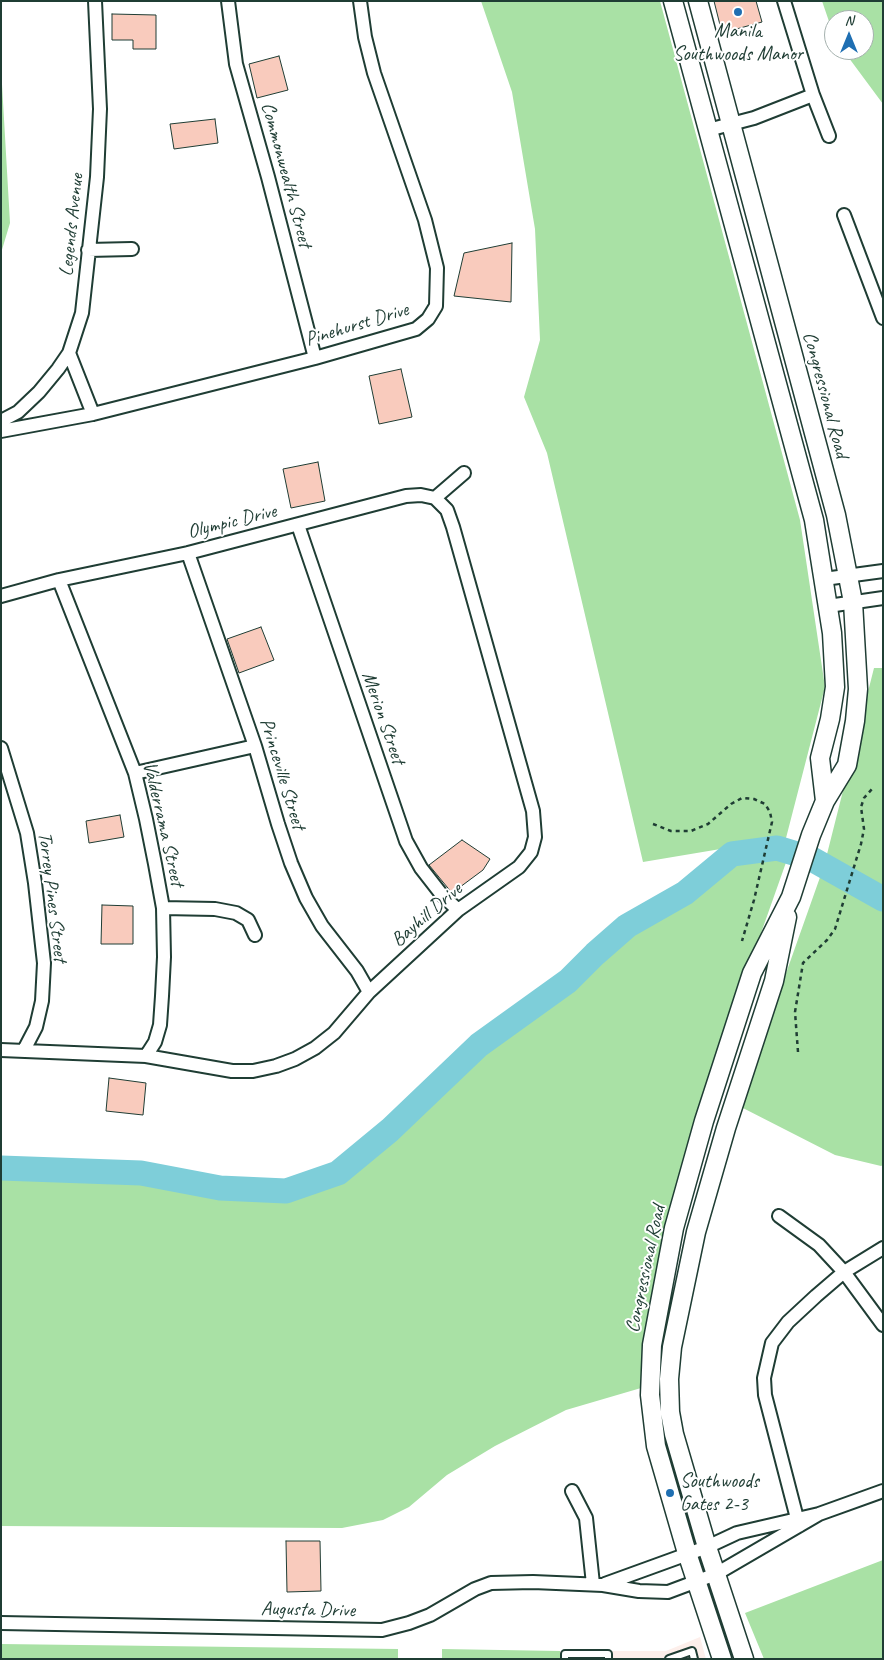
<!DOCTYPE html>
<style>
body{margin:0}
#map{position:relative;width:884px;height:1660px;overflow:hidden;background:#fff;font-family:Caveat,sans-serif}
canvas{display:block}
.frame{position:absolute;inset:0;border:2px solid #1f3d34;pointer-events:none}
.north{position:absolute;left:824px;top:10px;width:50px;height:50px;box-sizing:border-box;background:#fff;border:1px solid #a5b1ae;border-radius:50%;rotate:0deg;font-size:14px;font-weight:700;line-height:20px;text-align:center;color:#1f3d34}
.north::after{content:'';display:block;margin:auto;width:18px;height:22px;background:#1f6fb2;clip-path:polygon(50% 0,100% 100%,50% 72%,0 100%)}
</style>
<div id="map">
<canvas width="884" height="1660"></canvas>
<div class="frame"></div>
<div class="north">N</div>
</div>
<script>
const ctx = document.querySelector('canvas').getContext('2d');
ctx.lineJoin = 'round';
function fill(path, color) { ctx.fillStyle = color; ctx.fill(path, 'evenodd'); }
const toPath = rows => new Path2D(rows.map(r => 'M' + r).join(''));
function trace(path, color, width, dash) { ctx.strokeStyle = color; ctx.lineWidth = width; ctx.lineCap = dash ? 'butt' : 'round'; ctx.setLineDash(dash || []); ctx.stroke(path); }
function label(font, color, halo, rows, align = 'center') {
  ctx.font = font + ' Caveat,sans-serif'; ctx.lineWidth = 4; ctx.setLineDash([]); ctx.textBaseline = 'middle'; ctx.strokeStyle = halo; ctx.fillStyle = color; for (const [text, x, y, turn = 0] of rows) {
    ctx.save(); ctx.translate(x, y); ctx.rotate((+turn || 0) * Math.PI / 180); ctx.textAlign = isNaN(turn) ? turn : align; if (halo) ctx.strokeText(text, 0, 0); ctx.fillText(text, 0, 0); ctx.restore();
  }
}
fill(toPath([
 [700,1637,706,1659,560,1659,560,1651,666,1651]
]), '#fdefeb');
fill(toPath([
 [481,1,660,1,800,520,825,687,786,838,643,862,547,453,524,397,540,340,535,229,512,92],
 [822,1,883,1,883,104,843,50,864,50,864,20,834,20,834,36],
 [1,67,10,223,1,253],
 [874,668,883,668,883,1165,881,1166,835,1155,739,1106,824,866],
 [775,844,789,854,698,1111,678,1187,641,1388,566,1410,495,1446,447,1475,409,1507,383,1520,342,1528,1,1526,1,1168,141,1173,220,1188,286,1191,338,1173,390,1130,479,1045,568,981,595,954,627,926,685,893,732,854],
 [883,1560,883,1659,764,1659,745,1613],
 [1,1644,398,1649,398,1659,1,1659],
 [442,1649,560,1651,560,1659,442,1659]
]), '#a9e1a5');
trace(toPath([
 [1,1168,141,1173,220,1188,286,1191,338,1173,390,1130,479,1045,568,981,595,954,627,926,685,893,732,854,777,848,810,858,883,899]
]), '#7eced9', 25);
const building = toPath([
 [714,1,756,1,762,22,722,33,714,1],
 [112,14,156,15,156,49,133,49,133,40,112,40,112,14],
 [279,56,288,90,257,98,249,64,279,56],
 [215,119,218,143,174,149,170,124,215,119],
 [512,243,511,302,454,296,464,253,512,243],
 [401,369,412,417,379,424,369,376,401,369],
 [318,462,325,501,291,508,283,469,318,462],
 [261,627,274,660,239,673,227,639,261,627],
 [120,815,124,837,89,843,86,821,120,815],
 [462,840,490,859,483,870,452,893,429,865,462,840],
 [102,905,133,906,133,944,101,944,102,905],
 [109,1078,146,1083,143,1115,106,1111,109,1078],
 [286,1541,320,1541,321,1591,287,1592,286,1541]
]);
fill(building, '#f9cbbd');
trace(building, '#1f3d34', 1);
const lane = toPath([
 [565,1659,565,1654,608,1654,608,1659],
 [669,1659,692,1651,694,1659]
]);
const street = toPath([
 [228,1,236,64,268,177,315,358],
 [784,1,813,95,829,136],
 [708,130,754,118,813,95],
 [844,215,883,318],
 [88,250,132,249],
 [69,353,93,414],
 [1,421,18,412,39,392,58,369,69,353,82,313,97,177,100,109,95,1],
 [1,431,93,414,315,358,416,329,428,319,436,306,437,268,425,220,374,73,365,37,360,1],
 [435,498,464,473],
 [298,525,406,841,421,868,442,895,458,910],
 [188,553,255,746,278,824,291,863,306,898,322,926,357,971,369,992],
 [824,579,883,571],
 [59,580,135,773,146,819,155,864,163,908,164,957,162,996,160,1025,155,1042,146,1056],
 [1,596,59,580,188,553,406,496,421,495,435,498],
 [828,606,883,598],
 [1,748,27,833,35,883,44,963,42,1001,36,1027,24,1050],
 [135,773,255,746],
 [163,908,215,909,236,913,248,920,255,935],
 [1,1050,146,1056,232,1071,253,1071,276,1066,295,1059,315,1048,334,1033,369,992,458,910,519,867,531,852,535,837,533,811,453,527,447,510,435,498],
 [779,1216,819,1245,844,1272,883,1325],
 [572,1491,586,1518,593,1584],
 [799,1526,765,1395,764,1378,772,1343,788,1322,816,1296,844,1272,883,1248],
 [605,1584,707,1547,737,1533,819,1514,883,1491],
 [1,1623,382,1630,409,1623,430,1615,475,1589,491,1583,533,1582,603,1585,639,1591,668,1592,716,1574,819,1514]
]);
const secondary = toPath([
 [673,1,814,520,832,633,835,687,830,719,820,758,825,801],
 [698,1,836,515,853,602,858,689,855,721,847,765,825,801,811,835,791,897,752,973,704,1121,674,1228,652,1345,650,1395,656,1446,687,1553,722,1659],
 [744,1659,707,1547,674,1434,670,1412,669,1379,672,1347,696,1232,726,1128,774,981,787,917]
]);
trace(lane, '#1f3d34', 10);
trace(street, '#1f3d34', 16);
trace(secondary, '#1f3d34', 21);
trace(toPath([
 [653,824,671,831,691,831,708,824,731,804,742,798,754,799,765,804,770,812,772,822,754,900,742,941],
 [798,1052,795,1012,803,963,827,940,835,929,861,844,864,829,861,807,864,798,872,789]
]), '#1f3d34', 2.5, [4, 4]);
trace(lane, '#fff', 6);
trace(street, '#fff', 12);
trace(secondary, '#fff', 18);
for (const [x, y, r, color] of [
 [738,12,5,"#1f6fb2"],
 [670,1493,5,"#1f6fb2"]
]) { const dot = new Path2D(); dot.arc(x, y, r, 0, 2 * Math.PI); ctx.fillStyle = color; ctx.fill(dot); trace(dot, '#fff', 2); }
label('20px', '#1f3d34', '#fff', [
 ["Manila",738,32],
 ["Southwoods Manor",738,55],
 ["Southwoods",680,1482,"left"],
 ["Gates 2-3",680,1505,"left"]
]);
label('20px', '#1f3d34', '#fff', [
 ["Commonwealth Street",286,175,75],
 ["Legends Avenue",72,225,-84],
 ["Pinehurst Drive",357,325,-17],
 ["Congressional Road",825,395,75],
 ["Olympic Drive",232,522,-14],
 ["Merion Street",383,718,71],
 ["Princeville Street",282,774,73],
 ["Valderrama Street",163,824,77],
 ["Torrey Pines Street",52,897,83],
 ["Bayhill Drive",427,915,-41],
 ["Congressional Road",646,1269,-78],
 ["Augusta Drive",308,1610,1]
]);
</script>
